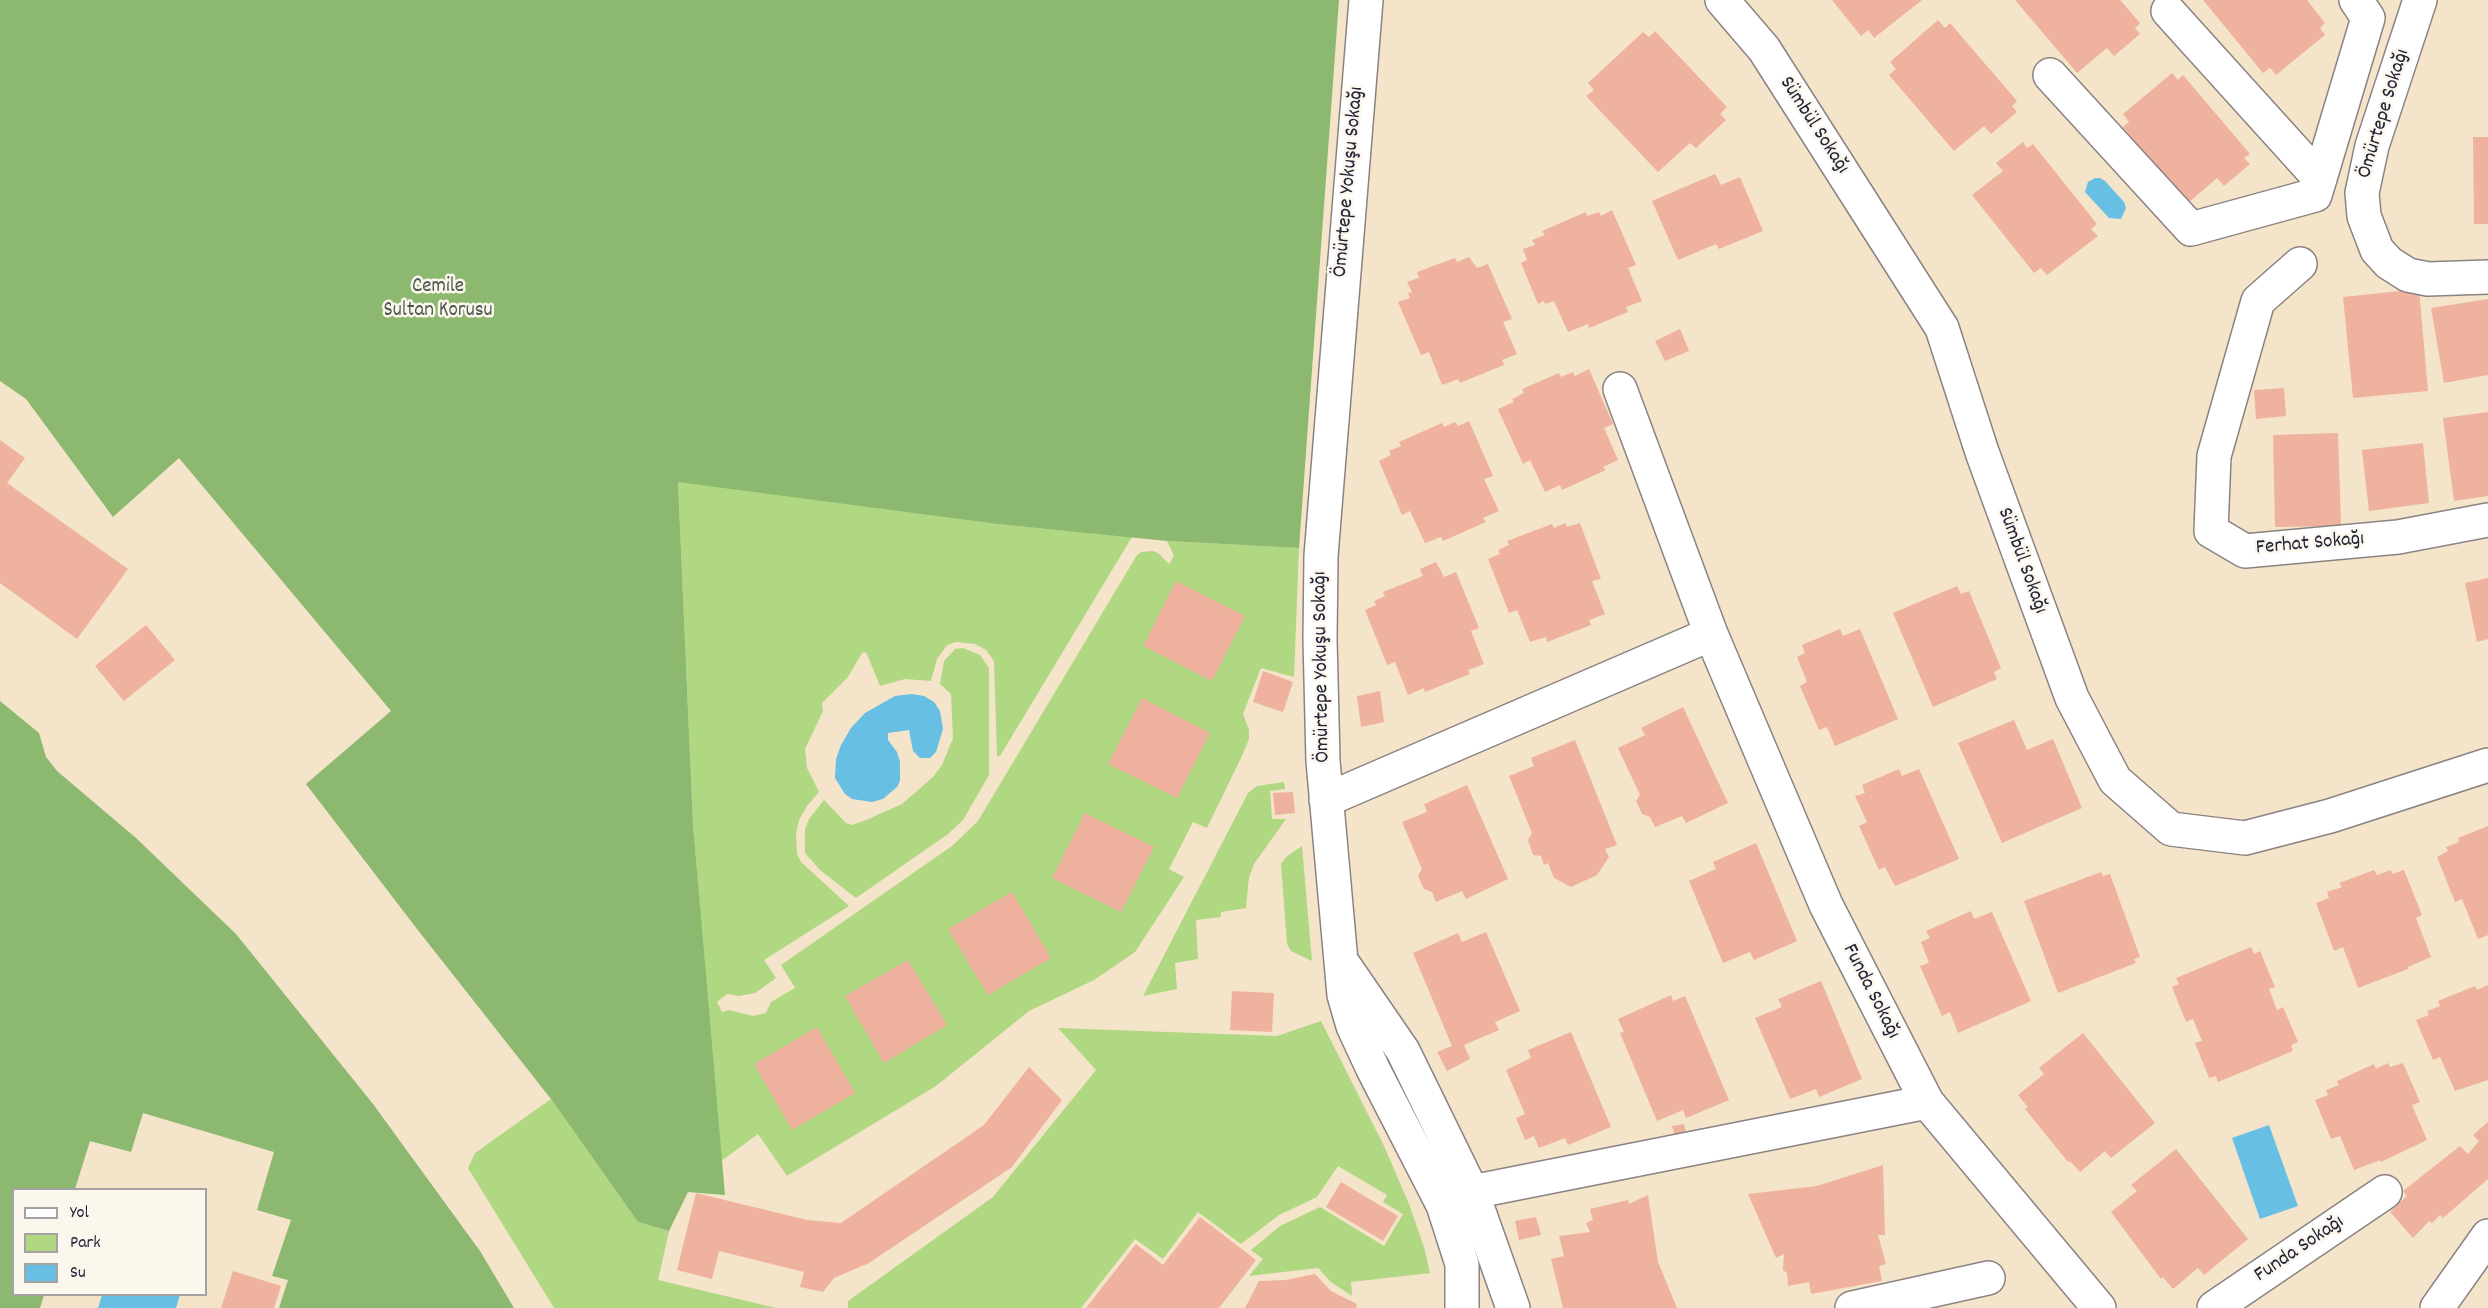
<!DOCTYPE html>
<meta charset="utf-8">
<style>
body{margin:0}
#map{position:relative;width:2488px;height:1308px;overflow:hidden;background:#f4e4ca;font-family:Dekko,sans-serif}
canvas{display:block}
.legend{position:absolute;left:12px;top:1188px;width:195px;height:108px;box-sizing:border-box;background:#fbf7ec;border:2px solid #a4a2a5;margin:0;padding:8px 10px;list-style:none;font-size:18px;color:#22223b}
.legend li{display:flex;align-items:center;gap:12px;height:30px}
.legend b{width:30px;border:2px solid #a4a2a5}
</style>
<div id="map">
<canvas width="2488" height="1308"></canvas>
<ul class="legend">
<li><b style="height:8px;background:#fff"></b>Yol</li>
<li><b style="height:16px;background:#b0d781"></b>Park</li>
<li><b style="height:16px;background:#67bfe4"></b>Su</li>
</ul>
</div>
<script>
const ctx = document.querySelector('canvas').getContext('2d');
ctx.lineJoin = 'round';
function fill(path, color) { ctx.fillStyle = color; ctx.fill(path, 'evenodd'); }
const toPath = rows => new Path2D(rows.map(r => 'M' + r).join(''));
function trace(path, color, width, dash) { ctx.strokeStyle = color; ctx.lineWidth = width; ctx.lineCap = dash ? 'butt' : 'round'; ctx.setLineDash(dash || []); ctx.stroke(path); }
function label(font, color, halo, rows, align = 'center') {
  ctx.font = font + ' Dekko,sans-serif'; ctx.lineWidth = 5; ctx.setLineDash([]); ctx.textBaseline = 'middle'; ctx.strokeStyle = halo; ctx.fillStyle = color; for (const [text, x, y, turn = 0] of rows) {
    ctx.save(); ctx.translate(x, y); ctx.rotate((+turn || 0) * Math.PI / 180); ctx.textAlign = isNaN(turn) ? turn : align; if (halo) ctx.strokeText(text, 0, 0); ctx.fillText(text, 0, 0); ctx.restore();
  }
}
fill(toPath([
 [678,481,997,524,1132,537,1000,756,997,756,994,661,986,650,975,644,956,642,947,645,937,659,931,681,905,679,880,686,866,652,862,653,848,677,822,703,823,711,805,749,807,768,819,792,807,806,799,820,796,833,797,854,801,862,849,906,764,960,776,978,755,993,739,996,727,994,717,1002,722,1012,729,1010,753,1016,766,1013,771,1002,795,988,781,965,952,846,978,821,1137,555,1141,552,1153,551,1158,553,1169,564,1174,556,1167,541,1299,548,1294,677,1261,668,1243,714,1249,730,1249,739,1241,758,1207,828,1193,822,1169,869,1184,877,1135,952,1094,980,1029,1011,936,1086,787,1176,758,1134,720,1162,693,825],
 [963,648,980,655,989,668,989,775,963,820,948,834,856,898,820,870,805,853,805,829,809,819,824,800,846,823,852,825,866,820,902,804,933,777,942,765,953,738,951,694,940,684,944,661,955,649],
 [1284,782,1285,789,1270,791,1272,819,1286,819,1254,864,1249,877,1246,908,1221,912,1221,917,1196,920,1198,959,1175,963,1177,989,1143,996,1248,793,1257,786],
 [1302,846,1312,961,1291,951,1287,944,1281,864,1286,857],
 [1321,1021,1384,1146,1409,1204,1424,1247,1430,1273,1351,1282,1352,1296,1331,1282,1318,1268,1249,1276,1263,1259,1251,1250,1280,1226,1320,1207,1384,1246,1403,1214,1383,1202,1387,1195,1338,1166,1317,1197,1279,1215,1241,1244,1198,1212,1163,1259,1135,1239,1081,1308,848,1308,848,1301,993,1197,1096,1070,1058,1028,1277,1036],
 [551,1099,638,1222,669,1231,658,1280,776,1308,554,1308,468,1168,475,1153]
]), '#b0d781');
fill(toPath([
 [0,0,1339,0,1299,548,1167,541,997,524,678,482,693,825,725,1195,688,1192,669,1231,638,1222,551,1099,417,929,306,784,391,711,179,458,113,517,26,399,0,381],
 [0,701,39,733,46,757,57,771,136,838,236,934,373,1104,480,1251,514,1308,279,1308,288,1280,272,1276,291,1220,257,1210,274,1152,143,1113,131,1152,90,1141,75,1189,14,1190,14,1294,44,1295,40,1308,0,1308]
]), '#8cb86f');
fill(toPath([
 [2095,178,2100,178,2105,181,2124,202,2126,208,2121,219,2109,218,2085,192,2088,182],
 [912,694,924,696,934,702,940,711,943,729,936,752,930,758,920,758,913,751,909,730,888,733,888,740,897,752,900,762,900,781,897,787,883,799,872,802,852,799,845,794,835,778,836,759,841,745,851,728,865,713,895,696],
 [2269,1125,2298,1206,2260,1219,2232,1138],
 [102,1295,102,1294,180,1295,176,1308,98,1308]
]), '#67bfe4');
fill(toPath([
 [1832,0,1922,0,1874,38,1868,30,1861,36],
 [2015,0,2120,0,2140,23,2135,28,2140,34,2114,56,2107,48,2077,73],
 [2203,0,2307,0,2325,23,2320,28,2325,35,2276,75,2270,68,2263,73],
 [1938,20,1945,28,1950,23,2017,101,2012,106,2017,112,1991,134,1984,126,1954,151,1889,75,1896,69,1890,62],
 [1655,31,1727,107,1720,114,1726,120,1696,148,1690,143,1658,172,1586,96,1594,90,1588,83,1643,32,1649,37],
 [2172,73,2178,80,2183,75,2250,154,2244,158,2250,164,2224,186,2217,178,2187,204,2123,127,2129,122,2123,114],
 [2473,137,2488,137,2488,224,2474,224],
 [2023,142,2027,148,2033,144,2097,224,2091,229,2098,236,2047,275,2041,268,2034,273,1972,195,2003,171,1996,163],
 [1715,174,1721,185,1740,177,1763,231,1719,249,1716,244,1678,260,1652,201],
 [1612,210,1636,265,1628,268,1642,301,1626,307,1628,312,1589,328,1588,324,1568,332,1554,301,1545,304,1544,301,1538,304,1521,263,1527,260,1523,249,1535,245,1532,240,1545,235,1542,231,1586,212,1587,216,1599,212,1601,216],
 [1469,257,1477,268,1488,264,1512,319,1503,322,1517,354,1502,360,1504,365,1460,383,1458,379,1442,385,1429,352,1421,355,1398,302,1410,298,1408,293,1412,292,1407,282,1419,278,1417,272,1455,258,1457,262],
 [2419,289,2428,391,2353,398,2343,297],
 [2488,299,2488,375,2444,383,2431,308],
 [1680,329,1689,351,1665,361,1655,341],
 [1589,369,1613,424,1604,428,1618,460,1603,467,1606,470,1562,490,1560,485,1545,492,1530,460,1523,464,1498,409,1514,402,1512,399,1524,393,1522,389,1559,373,1561,377,1573,372,1575,376],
 [2284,388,2286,416,2256,419,2254,390],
 [2488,412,2488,496,2454,501,2443,418],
 [1469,421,1493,476,1484,479,1499,511,1483,518,1486,522,1443,541,1441,537,1425,543,1410,511,1402,515,1379,461,1391,455,1389,451,1401,446,1399,442,1442,423,1444,427,1455,422,1458,426],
 [2338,433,2341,526,2275,527,2273,435],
 [0,440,25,458,7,483,128,569,77,639,0,583],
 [2423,443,2429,503,2369,511,2362,450],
 [1565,523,1567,527,1580,523,1601,579,1592,581,1605,614,1589,620,1591,625,1547,642,1546,637,1530,642,1517,610,1509,613,1488,559,1500,554,1498,550,1509,545,1507,541,1552,524,1554,528],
 [1436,562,1444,577,1456,572,1479,628,1471,631,1484,664,1468,670,1470,674,1425,692,1424,688,1408,695,1395,662,1387,665,1365,610,1376,605,1374,601,1385,596,1383,592,1423,576,1420,569],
 [2488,578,2488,639,2477,642,2465,583],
 [1176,581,1245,616,1212,681,1143,646],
 [1957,586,1961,594,1969,591,2001,668,1994,672,1997,679,1933,707,1893,613],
 [146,625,175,660,124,701,95,666],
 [1840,629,1843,636,1860,629,1898,719,1835,746,1827,727,1819,730,1800,686,1807,682,1797,657,1805,653,1802,645],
 [1263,671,1293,682,1283,712,1253,702],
 [1380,691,1384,722,1361,727,1357,696],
 [1142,698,1210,733,1177,798,1108,764],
 [1683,707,1728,803,1686,823,1682,816,1655,827,1650,817,1642,814,1636,801,1640,795,1618,748,1645,735,1641,728],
 [2014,720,2027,750,2053,739,2082,808,2002,843,1958,743],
 [1575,740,1617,845,1605,849,1609,857,1597,875,1571,887,1554,878,1548,863,1544,865,1541,856,1533,855,1528,840,1532,833,1509,776,1534,766,1531,758],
 [1899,769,1902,776,1919,769,1959,859,1895,886,1885,867,1879,870,1859,826,1867,822,1855,796,1865,793,1862,785],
 [1467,785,1508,879,1466,899,1462,891,1436,902,1432,892,1424,889,1418,876,1422,869,1402,822,1427,812,1424,804],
 [1293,792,1295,813,1275,815,1273,793],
 [1085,813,1154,847,1121,912,1052,878],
 [2488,826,2488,935,2478,939,2462,899,2455,902,2437,857,2448,851,2446,847,2459,842,2458,838],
 [1756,843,1797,941,1754,960,1750,952,1723,963,1689,881,1716,869,1713,862],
 [2374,870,2377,875,2391,870,2392,874,2404,870,2422,915,2416,918,2431,957,2408,967,2408,969,2358,988,2343,947,2334,951,2316,903,2329,898,2327,892,2342,887,2339,883],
 [2101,872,2103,876,2110,874,2140,957,2134,959,2136,963,2058,993,2024,901],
 [1012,892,1051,958,988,995,948,929],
 [1971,911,1974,919,1992,912,2031,1001,1958,1033,1950,1012,1942,1016,1920,966,1929,963,1921,942,1930,938,1926,931],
 [1486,932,1520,1011,1495,1022,1499,1030,1464,1045,1470,1059,1447,1071,1437,1052,1452,1046,1413,953,1458,933,1462,942],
 [2251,947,2254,954,2260,951,2275,987,2269,989,2277,1010,2283,1007,2298,1042,2291,1045,2293,1051,2218,1082,2216,1076,2209,1078,2195,1043,2202,1041,2193,1019,2186,1022,2172,987,2179,984,2176,978],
 [908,960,947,1025,884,1063,845,996],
 [1821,981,1862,1079,1819,1097,1816,1089,1790,1099,1755,1018,1782,1007,1778,999],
 [2488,985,2488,1080,2455,1091,2440,1057,2433,1060,2416,1020,2429,1015,2427,1011,2440,1006,2438,1001,2475,986,2477,990],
 [1232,991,1274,993,1272,1032,1230,1030],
 [1671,995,1673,1001,1685,996,1729,1100,1686,1118,1683,1110,1657,1121,1620,1033,1624,1032,1618,1019],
 [817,1027,855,1093,792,1130,754,1064],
 [1571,1032,1611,1127,1568,1145,1565,1138,1539,1148,1534,1136,1525,1140,1516,1118,1525,1114,1506,1070,1531,1058,1528,1050],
 [2083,1033,2155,1123,2111,1158,2105,1151,2080,1172,2070,1161,2068,1162,2025,1109,2028,1107,2018,1095,2044,1074,2039,1068],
 [2388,1063,2390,1067,2403,1063,2420,1102,2412,1105,2427,1140,2381,1162,2380,1160,2354,1170,2340,1136,2331,1139,2315,1100,2328,1095,2326,1090,2339,1085,2337,1081,2374,1064,2376,1069],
 [1029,1067,1062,1100,1012,1167,869,1263,834,1278,823,1292,800,1287,804,1272,719,1251,712,1279,677,1270,696,1193,807,1220,841,1223,984,1125],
 [2488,1122,2488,1179,2443,1218,2440,1215,2432,1223,2429,1221,2413,1238,2390,1212,2407,1196,2403,1191,2460,1146,2468,1154,2479,1141,2473,1135],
 [1684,1124,1686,1133,1675,1136,1672,1126],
 [2176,1149,2248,1239,2204,1275,2198,1268,2173,1289,2163,1277,2161,1279,2111,1212,2137,1191,2131,1185],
 [1883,1165,1885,1235,1878,1235,1886,1264,1879,1266,1882,1281,1811,1294,1809,1282,1788,1286,1787,1273,1783,1270,1784,1254,1776,1258,1748,1194,1817,1186],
 [1341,1182,1398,1216,1383,1241,1326,1207],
 [1648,1195,1658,1262,1677,1308,1563,1308,1551,1259,1564,1256,1559,1236,1590,1232,1586,1223,1593,1220,1590,1209,1628,1200,1629,1204],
 [1200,1217,1256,1260,1219,1308,1086,1308,1136,1244,1163,1265],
 [1536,1217,1541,1235,1519,1240,1515,1221],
 [233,1271,281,1286,274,1308,221,1308],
 [1315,1274,1331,1291,1357,1304,1356,1308,1245,1308,1259,1281,1286,1280]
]), '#efb29e');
const street = toPath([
 [1366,0,1321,556,1320,639,1323,761,1344,995,1353,1026,1373,1069,1443,1205,1462,1264,1462,1308],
 [1722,0,1764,49,1942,328,1982,452,2072,698,2115,780,2171,829,2245,838,2330,816,2488,765],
 [2420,0,2372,146,2362,193,2364,216,2377,250,2389,263,2408,275,2428,279,2488,277],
 [2168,11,2320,179],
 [2050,75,2191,229,2315,195,2368,18,2356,0],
 [2300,264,2258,301,2214,456,2211,531,2245,551,2398,537,2488,520],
 [1711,634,1826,905,1927,1102,2099,1308],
 [1326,800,1711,634,1620,389],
 [1344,965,1403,1051,1472,1192,1513,1308],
 [1472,1192,1927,1102],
 [1852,1308,1988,1278],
 [2214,1308,2385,1192],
 [2437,1308,2488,1236]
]);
trace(street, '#8b8382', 36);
trace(street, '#fff', 33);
label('21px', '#22223b', '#fbf7ec', [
 ["Ömürtepe Sokağı",2385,114,-73],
 ["Sümbül Sokağı",1813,126,57],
 ["Ömürtepe Yokuşu Sokağı",1350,182,-85],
 ["Ferhat Sokağı",2310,545,-5],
 ["Sümbül Sokağı",2021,561,70],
 ["Ömürtepe Yokuşu Sokağı",1323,667,-91],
 ["Funda Sokağı",1870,992,63],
 ["Funda Sokağı",2300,1250,-34]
]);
label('21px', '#4d5850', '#fbf7ec', [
 ["Cemile",438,288],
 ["Sultan Korusu",438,312]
]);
</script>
